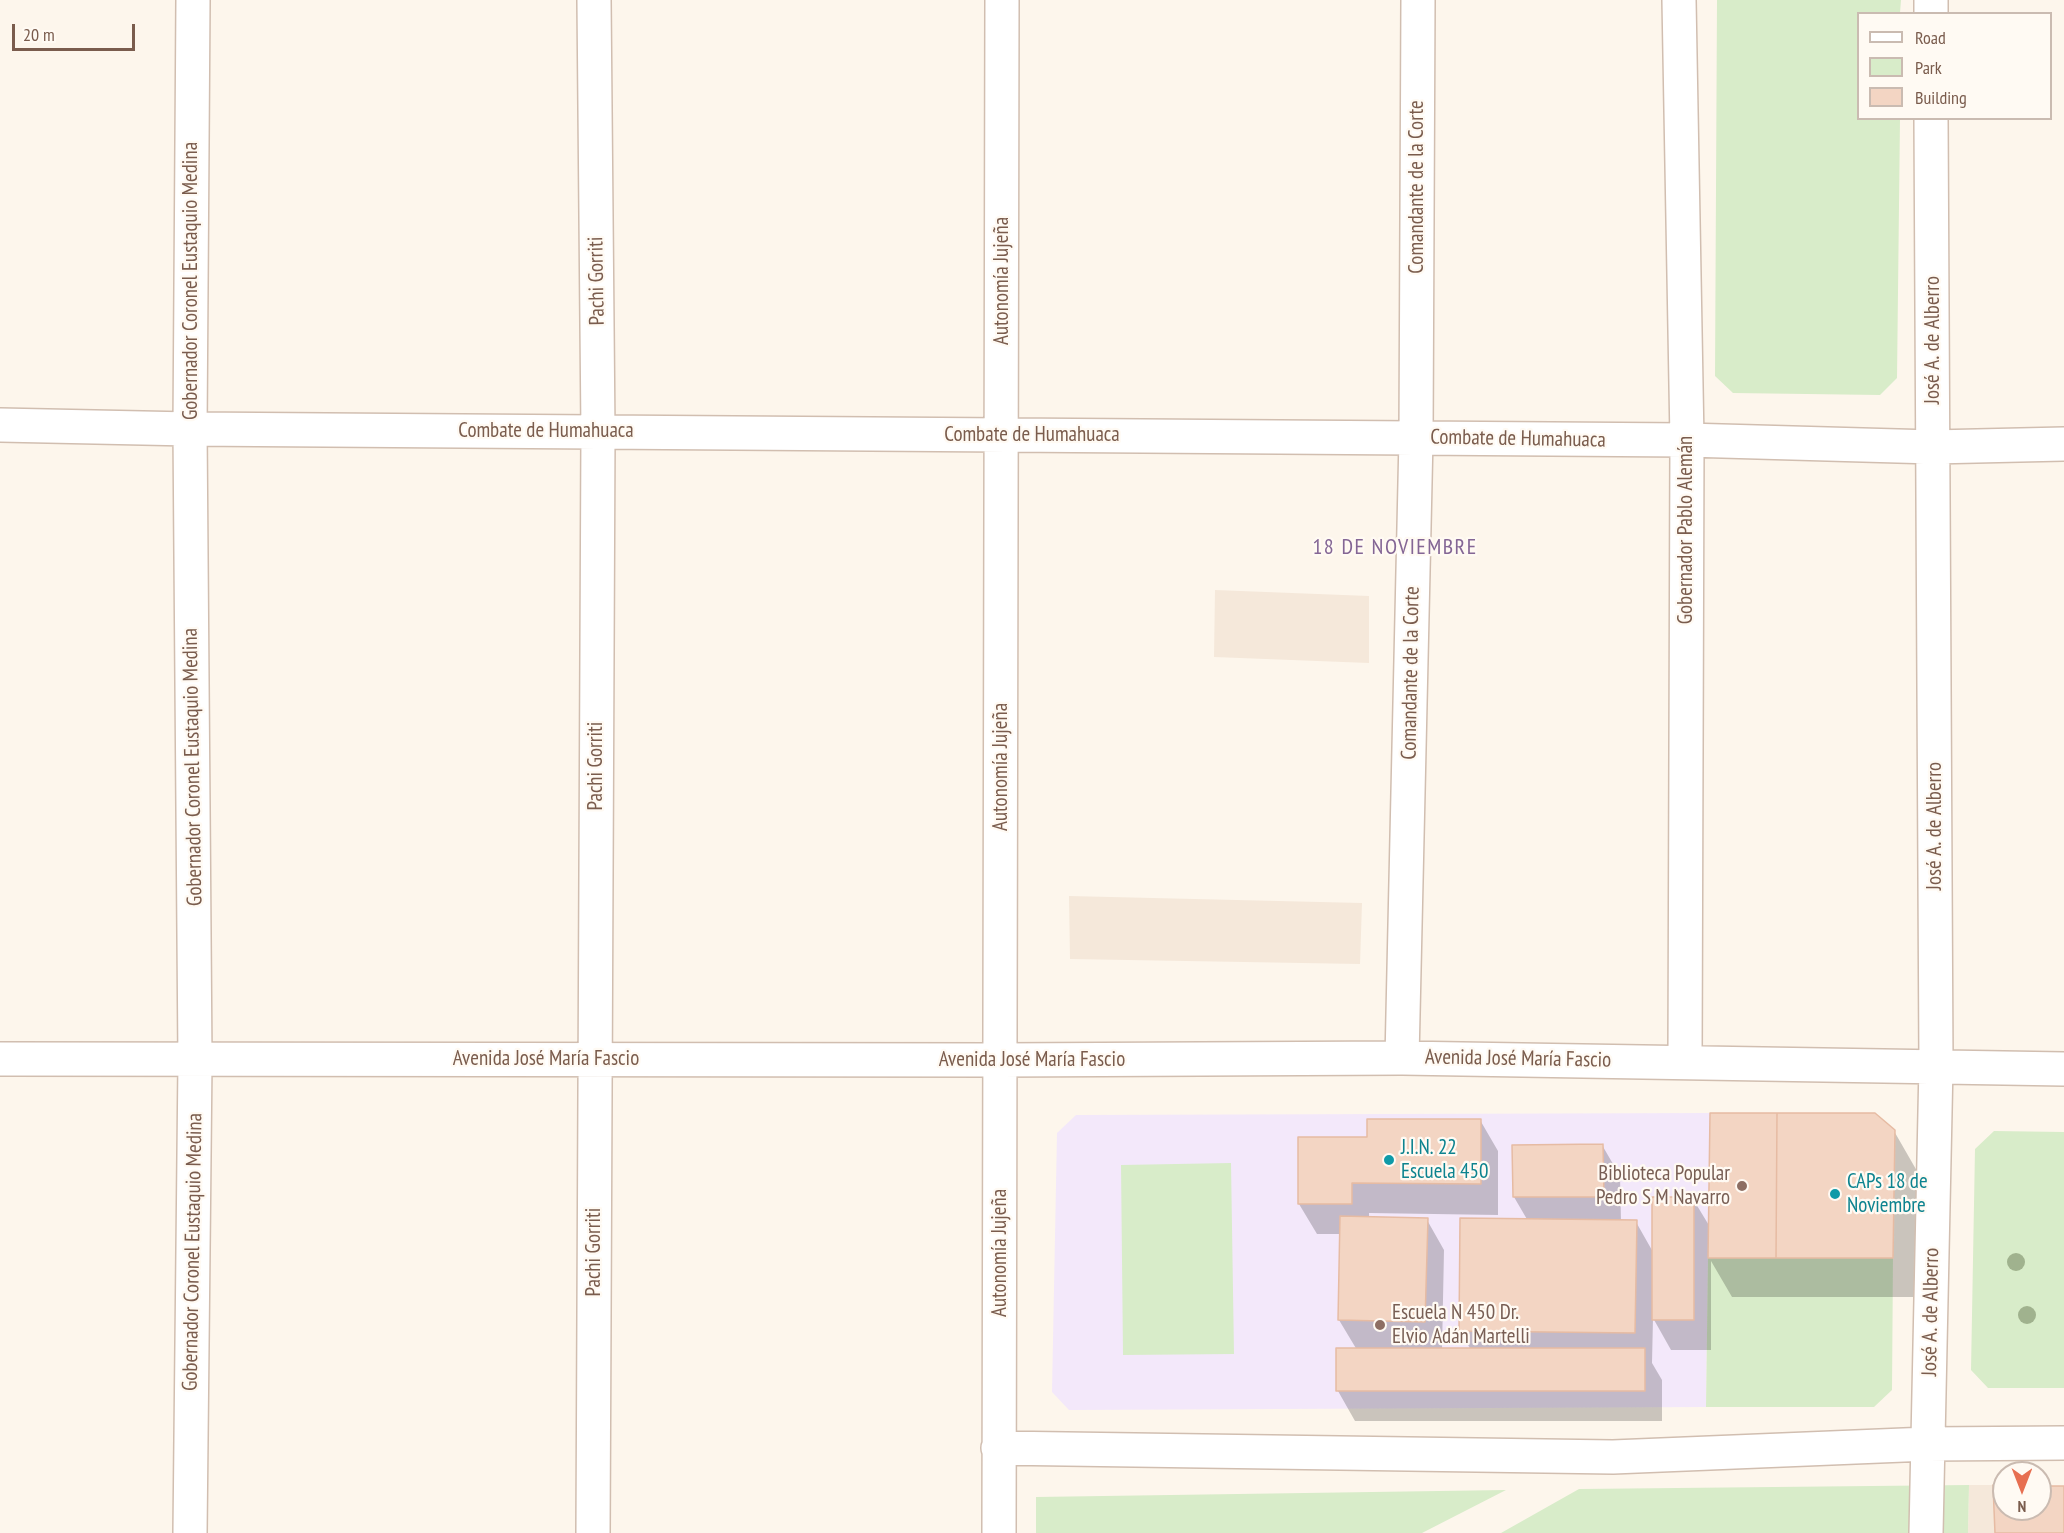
<!DOCTYPE html>
<meta charset="utf-8">
<style>
body{margin:0}
#map{position:relative;width:2064px;height:1533px;overflow:hidden;background:#fdf6ec;font-family:"PT Sans Narrow",sans-serif}
canvas{display:block}
.legend{position:absolute;left:1857px;top:12px;width:195px;height:108px;box-sizing:border-box;background:#fffaf3;border:2px solid #cabbb1;margin:0;padding:8px 10px;list-style:none;font-size:18px;color:#7a5c4d}
.legend li{display:flex;align-items:center;gap:12px;height:30px}
.legend b{width:30px;border:2px solid #cabbb1}
.north{position:absolute;left:1992px;top:1461px;width:60px;height:60px;box-sizing:border-box;background:#fffaf3;border:2px solid #cabbb1;border-radius:50%;rotate:180deg;font-size:16px;font-weight:700;line-height:24px;text-align:center;color:#7a5c4d}
.north::after{content:'';display:block;margin:auto;width:21px;height:27px;background:#e76f51;clip-path:polygon(50% 0,100% 100%,50% 72%,0 100%)}
.scale{position:absolute;left:12px;top:24px;width:123px;height:27px;box-sizing:border-box;border:3px solid #7a5c4d;border-top:0;padding-left:8px;font-size:18px;line-height:21px;white-space:nowrap;color:#7a5c4d;-webkit-text-stroke:4px #fffaf3;paint-order:stroke}
</style>
<div id="map">
<canvas width="2064" height="1533"></canvas>
<ul class="legend">
<li><b style="height:8px;background:#fff"></b>Road</li>
<li><b style="height:16px;background:#d8ecc9"></b>Park</li>
<li><b style="height:16px;background:#f3d5c3"></b>Building</li>
</ul>
<div class="north">N</div>
<div class="scale">20 m</div>
</div>
<script>
const ctx = document.querySelector('canvas').getContext('2d');
ctx.lineJoin = 'round';
function fill(path, color) { ctx.fillStyle = color; ctx.fill(path, 'evenodd'); }
const toPath = rows => new Path2D(rows.map(r => 'M' + r).join(''));
function trace(path, color, width, dash) { ctx.strokeStyle = color; ctx.lineWidth = width; ctx.lineCap = dash ? 'butt' : 'round'; ctx.setLineDash(dash || []); ctx.stroke(path); }
function label(font, color, halo, rows, align = 'center') {
  ctx.font = font + ' "PT Sans Narrow",sans-serif'; ctx.lineWidth = 4.5; ctx.setLineDash([]); ctx.textBaseline = 'middle'; ctx.strokeStyle = halo; ctx.fillStyle = color; for (const [text, x, y, turn = 0] of rows) {
    ctx.save(); ctx.translate(x, y); ctx.rotate((+turn || 0) * Math.PI / 180); ctx.textAlign = isNaN(turn) ? turn : align; if (halo) ctx.strokeText(text, 0, 0); ctx.fillText(text, 0, 0); ctx.restore();
  }
}
fill(toPath([
 [1215,590,1369,596,1369,663,1214,657],
 [1069,896,1362,903,1360,964,1070,959],
 [1969,1485,1993,1485,1995,1533,1968,1533]
]), '#f5e8da');
fill(toPath([
 [1710,1113,1706,1407,1069,1410,1052,1392,1057,1133,1076,1115]
]), '#f3e8fa');
fill(toPath([
 [1717,0,1901,0,1900,13,1858,14,1858,118,1900,119,1897,378,1880,395,1733,393,1715,376],
 [1994,1131,2064,1132,2064,1388,1988,1388,1971,1370,1975,1149],
 [1231,1163,1234,1354,1123,1355,1121,1165],
 [1708,1258,1893,1258,1892,1390,1874,1407,1706,1407],
 [1969,1485,1968,1533,1501,1533,1579,1489],
 [1506,1490,1422,1533,1036,1533,1036,1497]
]), '#d8ecc9');
fill(toPath([
 [1480,1120,1498,1151,1498,1215,1369,1213,1369,1218,1427,1220,1444,1250,1442,1350,1471,1350,1460,1331,1461,1220,1528,1221,1514,1197,1602,1145,1620,1176,1621,1222,1636,1222,1653,1252,1693,1199,1710,1227,1894,1131,1917,1171,1915,1297,1732,1297,1711,1261,1711,1350,1671,1350,1653,1318,1652,1363,1662,1380,1662,1421,1355,1421,1338,1391,1357,1350,1339,1320,1341,1234,1317,1234,1299,1204,1368,1138]
]), '#0003');
const building = toPath([
 [1710,1113,1777,1113,1776,1258,1708,1258,1710,1113],
 [1777,1113,1875,1113,1895,1130,1893,1258,1776,1258,1777,1113],
 [1367,1119,1481,1119,1481,1184,1352,1183,1352,1204,1298,1204,1298,1137,1367,1137,1367,1119],
 [1603,1144,1604,1197,1513,1197,1512,1145,1603,1144],
 [1652,1197,1694,1197,1694,1320,1652,1320,1652,1197],
 [1340,1216,1428,1218,1425,1322,1338,1320,1340,1216],
 [1460,1218,1637,1220,1635,1333,1459,1331,1460,1218],
 [1336,1348,1645,1348,1645,1391,1336,1391,1336,1348],
 [1993,1485,2004,1485,2004,1509,2040,1509,2040,1486,2064,1486,2064,1533,1995,1533,1993,1485]
]);
fill(building, '#f3d5c3');
trace(building, '#e6bba3', 1.5);
const street = toPath([
 [1679,0,1687,440,1685,1060],
 [1931,0,1931,14],
 [0,425,190,429,1687,440,1933,447,2064,444],
 [1402,1058,1416,438,1418,0],
 [0,1059,1001,1060,1402,1058,2064,1069],
 [998,1448,1613,1457,1928,1444,2064,1443],
 [190,1533,195,1061,190,429,193,0],
 [593,1533,598,432,594,0],
 [999,1533,1002,0],
 [1926,1533,1936,1065,1931,118]
]);
trace(street, '#d1beb0', 36);
trace(street, '#fff', 33);
ctx.fillStyle = '#a0b28e';
for (const [x, y] of [
 [2016,1262],
 [2027,1315]
]) { ctx.beginPath(); ctx.arc(x, y, 9, 0, 2 * Math.PI); ctx.fill(); }
for (const [x, y, r, color] of [
 [1389,1160,6,"#0f9aa8"],
 [1742,1186,6,"#8d6e63"],
 [1835,1194,6,"#0f9aa8"],
 [1380,1325,6,"#8d6e63"]
]) { const dot = new Path2D(); dot.arc(x, y, r, 0, 2 * Math.PI); ctx.fillStyle = color; ctx.fill(dot); trace(dot, '#fffaf3', 2); }
label('21px', '#7a5c4d', '#fffaf3', [
 ["Comandante de la Corte",1417,187,-90],
 ["Gobernador Coronel Eustaquio Medina",191,281,-90],
 ["Pachi Gorriti",597,281,-91],
 ["Autonomía Jujeña",1002,281,-90],
 ["José A. de Alberro",1933,340,-90],
 ["Combate de Humahuaca",546,431],
 ["Combate de Humahuaca",1032,435],
 ["Combate de Humahuaca",1518,439,1],
 ["Gobernador Pablo Alemán",1686,530,-90],
 ["Comandante de la Corte",1411,673,-89],
 ["Pachi Gorriti",596,766,-90],
 ["Gobernador Coronel Eustaquio Medina",193,767,-91],
 ["Autonomía Jujeña",1001,767,-90],
 ["José A. de Alberro",1935,826,-90],
 ["Avenida José María Fascio",546,1059],
 ["Avenida José María Fascio",1518,1059,1],
 ["Avenida José María Fascio",1032,1060],
 ["Gobernador Coronel Eustaquio Medina",193,1252,-89],
 ["Pachi Gorriti",594,1252,-90],
 ["Autonomía Jujeña",1000,1253,-90],
 ["José A. de Alberro",1931,1312,-89]
]);
label('21px', '#0d838f', '#fffaf3', [
 ["J.I.N. 22",1401,1148],
 ["Escuela 450",1401,1172],
 ["CAPs 18 de",1847,1182],
 ["Noviembre",1847,1206]
], 'left');
label('21px', '#785e54', '#fffaf3', [
 ["Biblioteca Popular",1730,1174],
 ["Pedro S M Navarro",1730,1198],
 ["Escuela N 450 Dr.",1392,1313,"left"],
 ["Elvio Adán Martelli",1392,1337,"left"]
], 'right');
ctx.letterSpacing = '1.5px';
label('22px', '#846695', '#fffaf3', [
 ["18 DE NOVIEMBRE",1395,548]
]);
ctx.letterSpacing = '0px';
</script>
